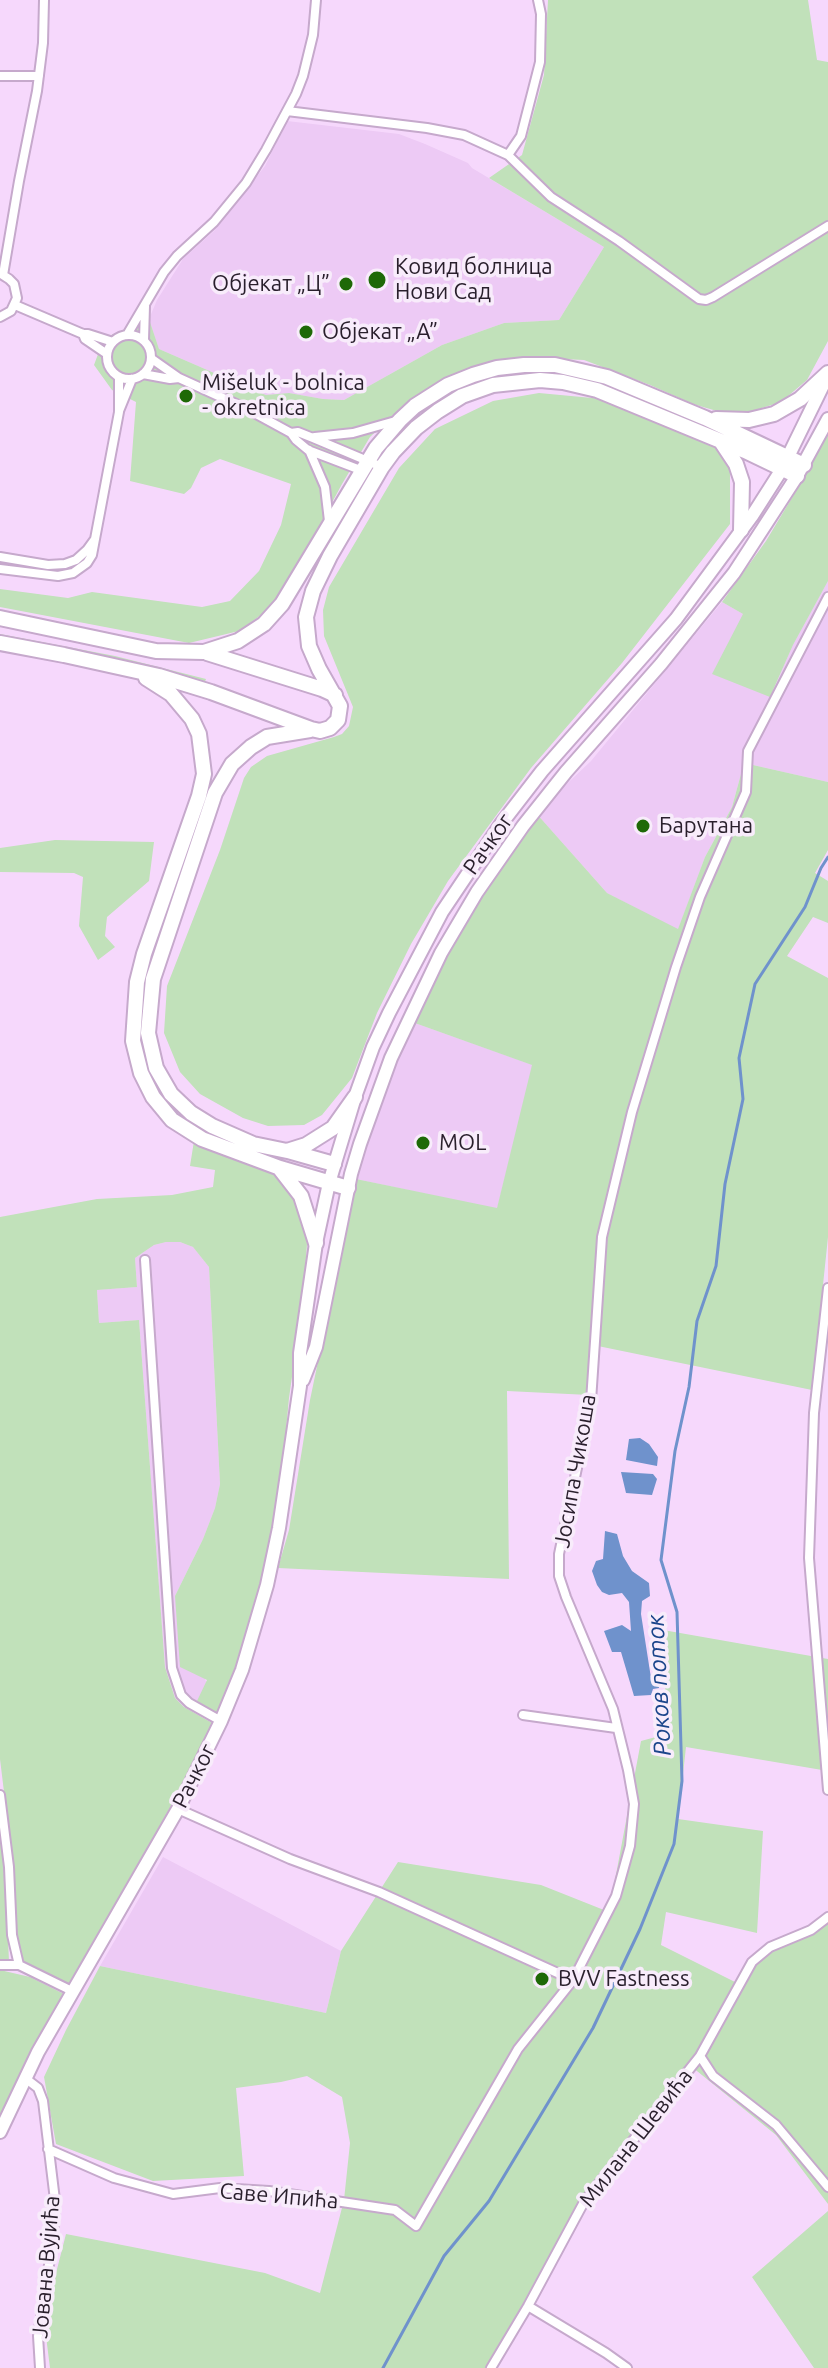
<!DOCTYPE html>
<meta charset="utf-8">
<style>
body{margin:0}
canvas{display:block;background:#f6d8fc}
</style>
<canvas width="828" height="2368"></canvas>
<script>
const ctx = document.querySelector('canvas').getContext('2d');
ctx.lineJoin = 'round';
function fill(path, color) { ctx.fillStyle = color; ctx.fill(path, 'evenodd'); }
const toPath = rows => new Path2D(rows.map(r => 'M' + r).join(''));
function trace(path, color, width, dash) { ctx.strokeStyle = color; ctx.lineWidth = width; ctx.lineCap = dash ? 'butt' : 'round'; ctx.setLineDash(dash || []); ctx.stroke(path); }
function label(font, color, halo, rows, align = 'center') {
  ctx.font = font + ' Ubuntu,sans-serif'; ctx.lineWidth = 7; ctx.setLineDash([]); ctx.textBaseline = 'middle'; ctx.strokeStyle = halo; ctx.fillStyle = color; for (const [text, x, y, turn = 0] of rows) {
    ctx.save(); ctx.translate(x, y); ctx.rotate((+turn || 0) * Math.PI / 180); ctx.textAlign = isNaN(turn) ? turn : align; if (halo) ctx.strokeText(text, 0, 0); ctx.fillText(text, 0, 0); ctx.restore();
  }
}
fill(toPath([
 [287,121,399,134,425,144,468,163,472,168,604,247,559,320,504,323,442,345,344,400,323,399,289,393,266,395,251,389,159,349,149,319,157,300,183,259,214,231,265,166],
 [828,581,828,782,744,763,732,807,705,857,678,930,607,893,536,813,591,761,722,602,743,614,770,697,793,645],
 [412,1022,533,1065,497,1209,356,1179,385,1089],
 [166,1242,180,1242,193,1247,209,1267,220,1484,215,1508,203,1539,175,1596,218,1715,214,1724,184,1707,175,1698,165,1667,139,1320,99,1323,97,1290,137,1287,135,1258,154,1245],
 [163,1857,341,1951,326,2013,100,1966]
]), '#edcaf5');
fill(toPath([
 [548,0,808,0,817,60,828,62,828,341,807,380,781,402,752,411,727,414,693,404,650,385,584,360,521,357,471,368,409,400,370,437,342,484,289,582,265,612,239,631,189,643,0,607,0,589,68,598,92,592,202,607,230,601,259,571,281,525,291,484,220,459,201,468,191,488,184,494,130,481,136,402,112,390,94,365,104,338,149,319,159,349,251,389,266,395,289,393,323,399,344,400,442,345,504,323,559,320,604,247,489,178,522,155,544,75],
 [539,393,603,399,714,447,724,456,730,468,730,524,622,663,531,768,448,881,411,944,377,1013,352,1078,322,1115,304,1125,268,1126,243,1118,200,1094,180,1072,164,1033,167,986,220,850,244,778,251,767,267,756,334,737,342,734,349,726,353,707,324,636,323,610,329,587,399,468,435,429,493,401],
 [828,428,828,581,793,645,770,697,712,674,743,614,722,602,766,541,805,476],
 [0,634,115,656,206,679,204,684,0,639],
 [744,763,828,782,828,850,815,873,828,881,828,923,813,917,787,956,828,978,828,1237,812,1390,593,1345,589,1395,507,1391,509,1579,278,1568,289,1530,310,1400,356,1179,497,1208,532,1065,412,1022,438,955,536,813,607,893,678,929,705,857,732,807],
 [55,840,154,842,149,881,107,917,105,936,115,947,98,960,79,926,83,877,74,873,0,872,0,848],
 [194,1141,262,1167,276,1175,296,1197,304,1219,307,1244,303,1299,289,1398,279,1505,261,1588,240,1660,218,1715,197,1701,207,1680,180,1667,175,1596,203,1539,215,1508,220,1484,209,1267,193,1247,180,1242,166,1242,154,1245,135,1258,137,1287,97,1290,99,1323,139,1320,165,1667,175,1698,184,1707,214,1724,205,1745,70,1986,18,1962,13,1866,0,1759,0,1217,97,1199,172,1195,213,1187,215,1170,190,1166],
 [663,1630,828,1659,828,1771,686,1747,678,1819,763,1831,757,1933,666,1912,661,1945,737,1983,762,1947,828,1918,828,2204,776,2135,692,2067,584,2198,489,2368,50,2368,44,2320,66,2234,265,2273,320,2293,344,2200,350,2143,342,2097,307,2076,281,2082,236,2088,244,2176,153,2181,56,2144,44,2077,66,2030,100,1966,326,2013,341,1951,398,1862,541,1885,609,1912,641,1741,667,1734],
 [0,1826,5,1866,9,1962,0,1960],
 [0,1970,30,1977,66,1995,0,2122],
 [828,2211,828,2368,814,2368,752,2277]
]), '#c1e1ba');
fill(toPath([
 [640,1438,649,1444,658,1457,657,1466,626,1460,629,1439],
 [621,1472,653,1474,657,1479,652,1495,626,1493],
 [605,1531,617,1534,623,1556,632,1571,649,1583,650,1596,642,1601,641,1614,651,1678,658,1679,659,1688,653,1689,651,1695,634,1696,621,1652,612,1652,604,1631,622,1625,631,1631,629,1602,622,1593,609,1595,602,1592,597,1585,592,1571,596,1561,603,1559]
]), '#6f92cc');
trace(toPath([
 [383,2368,444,2256,489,2201,593,2028,640,1929,674,1844,682,1781,677,1612,661,1560,675,1451,689,1387,697,1321,716,1266,725,1184,743,1099,739,1058,755,984,805,907,821,868,828,857]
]), '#6f92cc', 3);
const minor = toPath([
 [0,76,39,76],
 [287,111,427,128,464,135,508,155,521,136,540,62,541,14,538,0],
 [508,155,551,197,619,241,699,299,706,300,713,297,828,226],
 [3,275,19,181,37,91,43,43,44,0],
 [15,305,83,334,88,334,113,342],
 [0,317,11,311,17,298,14,284,9,279,1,274],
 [83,334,85,339,107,354],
 '107 357a22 22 0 1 1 44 0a22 22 0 1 1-44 0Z',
 [127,335,164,272,177,256,214,222,246,183,266,150,296,94,303,76,313,35,316,0],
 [144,340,145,306],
 [152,359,179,378,247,409,291,433,298,432,313,438,382,467],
 [143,374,170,379,179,378],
 [119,411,132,379],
 [291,433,296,440,308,450,363,471],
 [315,437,353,433,399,420],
 [309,450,325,487,329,521],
 [0,557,48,565,65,564,76,560,87,550,95,539],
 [0,569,58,576,73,573,87,563,92,555,119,412,119,377],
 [145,1260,172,1668,181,1695,189,1703,221,1721],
 [828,1288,814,1413,809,1558,828,1790],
 [523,1715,616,1728],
 [0,1795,9,1867,12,1935,19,1965,72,1991],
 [178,1809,290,1859,379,1892,573,1980],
 [0,1965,19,1965],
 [700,2056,713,2076,776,2125,828,2187],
 [25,2078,38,2088,43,2101,55,2200,53,2239,38,2336,40,2368],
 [48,2149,114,2178,173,2194,220,2188,269,2191,395,2210,416,2226,518,2049,573,1980,616,1896,630,1846,634,1804,628,1770,613,1709,566,1597,559,1576,559,1554,591,1401,602,1237,632,1112,676,967,700,897,746,792,748,751,828,597],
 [528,2306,606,2353,627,2368],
 [491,2368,528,2306,584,2202,700,2056,752,1962,770,1947,811,1930,828,1917]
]);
const primary = toPath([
 [303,1380,316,1347,351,1174,360,1144,391,1058,441,953,477,892,523,826,566,772,661,664,734,573,797,476,828,419],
 [0,2132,38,2052,178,1809,221,1721,242,1670,267,1585,279,1528,300,1386,300,1353,316,1243,329,1183,355,1097,373,1047,389,1013,442,912,501,824,542,771,676,619,752,516,782,469,828,375]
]);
const trunk = toPath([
 [716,419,749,420,774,414,800,399,828,373],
 [722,443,736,464,742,482,741,530],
 [0,618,156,651,204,652,238,641,264,624,282,604,376,448,400,420,415,406,448,385,473,375,497,368,524,365,555,365,607,377,705,418,804,465],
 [0,643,64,655,159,676,211,692,311,729,320,731,330,728,338,720,340,706,319,669,309,646,306,617,313,591,330,556,382,467,393,452,416,428,438,411,462,396,493,385,540,380,563,382,597,390,745,451,797,476],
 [207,653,322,689,335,695],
 [146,678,171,694,192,719,199,734,204,774,199,796,144,954,137,982,133,1041,141,1073,153,1097,172,1120,202,1139,280,1168,348,1188],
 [310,730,267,737,251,747,232,764,215,793,153,979,148,1033,156,1068,171,1094,191,1113,212,1126,253,1144,287,1151,306,1145,333,1128,355,1097],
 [288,1151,334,1164],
 [280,1169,301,1196,316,1243]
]);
trace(minor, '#c6a9cc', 12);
trace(primary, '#c6a9cc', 16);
trace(trunk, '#c6a9cc', 18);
trace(minor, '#fff', 8);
trace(primary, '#fff', 12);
trace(trunk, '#fff', 14);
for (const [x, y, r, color] of [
 [377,280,10,"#1e6907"],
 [346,284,8,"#1e6907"],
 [306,332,8,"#1e6907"],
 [186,396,8,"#1e6907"],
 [643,826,8,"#1e6907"],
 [423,1143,8,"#1e6907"],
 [542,1979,8,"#1e6907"]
]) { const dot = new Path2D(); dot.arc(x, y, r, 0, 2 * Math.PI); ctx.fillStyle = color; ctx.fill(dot); trace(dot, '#f8ecfb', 3); }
label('22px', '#291f2c', '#f8ecfb', [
 ["Ковид болница",395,267],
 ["Нови Сад",395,292],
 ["Објекат „Ц”",330,284,"right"],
 ["Објекат „А”",322,332],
 ["Mišeluk - bolnica",202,383],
 ["- okretnica",202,408],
 ["Барутана",659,826],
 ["MOL",439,1143],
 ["BVV Fastness",558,1979]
], 'left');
label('22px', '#291f2c', '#f8ecfb', [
 ["Рачког",488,844,-55],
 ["Јосипа Чикоша",575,1471,-80],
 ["Рачког",194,1776,-63],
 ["Милана Шевића",636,2138,-52],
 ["Саве Ипића",279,2196,5],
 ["Јована Вујића",46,2267,-85]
]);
label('italic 24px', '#1b458b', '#f8ecfb', [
 ["Роков поток",659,1685,-93]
]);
</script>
